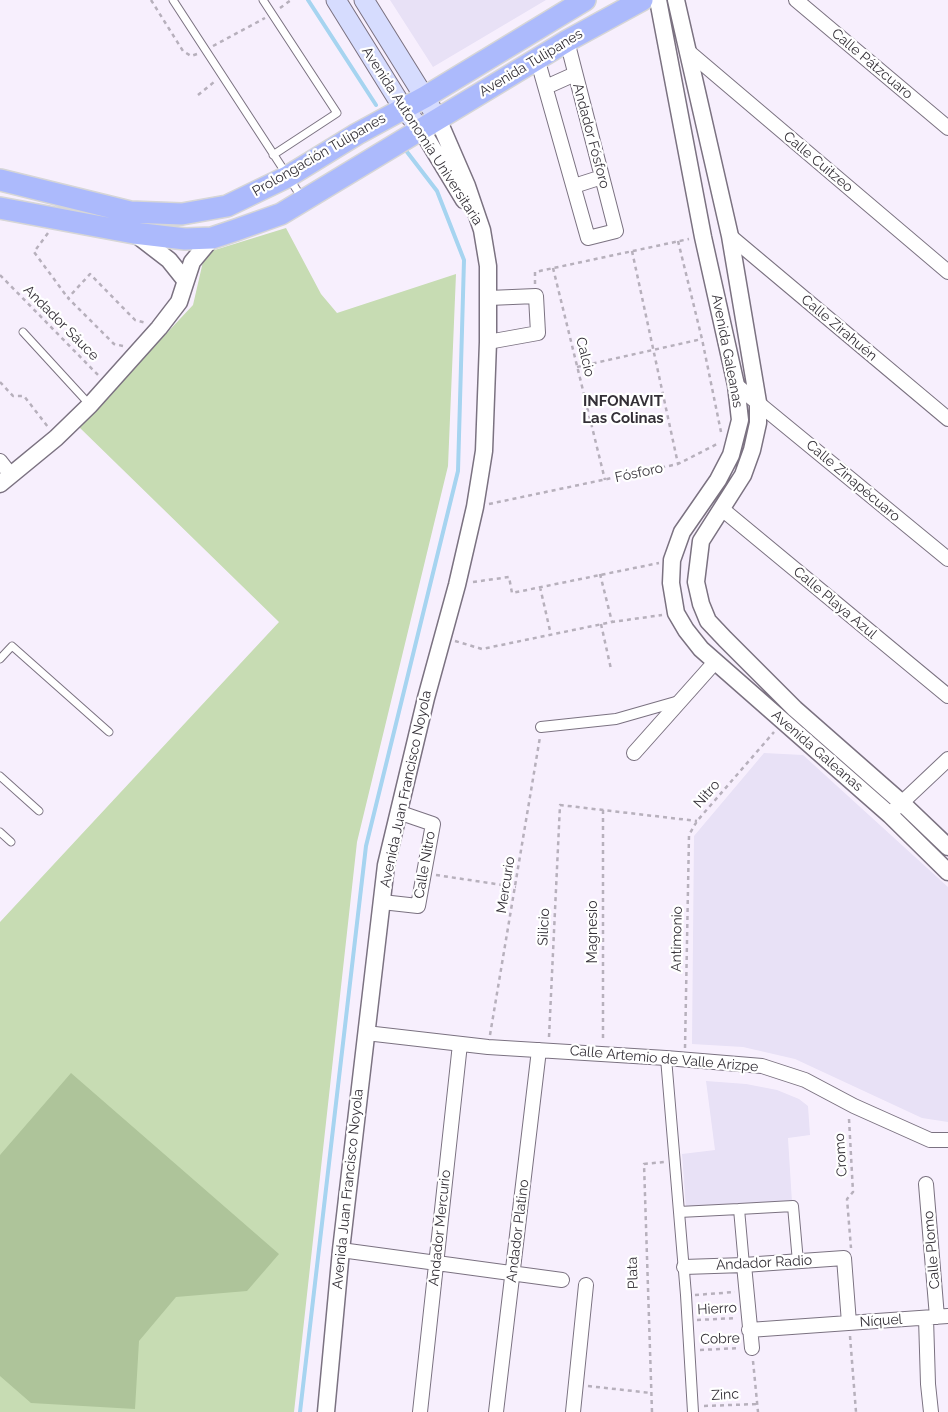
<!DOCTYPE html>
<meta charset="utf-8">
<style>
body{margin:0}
canvas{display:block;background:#f7effd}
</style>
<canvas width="948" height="1412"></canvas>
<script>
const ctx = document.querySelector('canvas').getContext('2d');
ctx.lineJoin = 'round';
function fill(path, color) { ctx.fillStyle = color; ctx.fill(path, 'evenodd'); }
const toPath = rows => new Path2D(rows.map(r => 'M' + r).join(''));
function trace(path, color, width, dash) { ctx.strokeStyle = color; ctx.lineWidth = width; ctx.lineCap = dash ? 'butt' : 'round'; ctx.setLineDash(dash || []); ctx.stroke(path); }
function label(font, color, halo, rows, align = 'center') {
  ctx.font = font + ' Raleway,sans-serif'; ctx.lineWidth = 4.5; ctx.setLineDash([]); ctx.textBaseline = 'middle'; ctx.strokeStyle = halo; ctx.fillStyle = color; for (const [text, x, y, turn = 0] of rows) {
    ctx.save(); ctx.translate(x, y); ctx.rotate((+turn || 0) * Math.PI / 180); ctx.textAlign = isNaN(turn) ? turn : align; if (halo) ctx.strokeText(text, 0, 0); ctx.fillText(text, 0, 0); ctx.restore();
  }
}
fill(toPath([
 [390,0,546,0,433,67],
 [764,753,803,755,948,887,948,1122,922,1118,795,1059,743,1047,692,1044,694,836],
 [706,1081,746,1084,777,1090,799,1099,808,1106,810,1135,788,1138,792,1202,686,1208,682,1154,715,1150]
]), '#e8e1f6');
fill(toPath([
 [286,228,321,294,337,313,456,274,448,466,357,842,294,1412,0,1412,0,922,279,622,79,427,193,305,205,253]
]), '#c7dcb3');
fill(toPath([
 [71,1073,279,1254,247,1291,176,1297,139,1341,135,1409,31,1403,0,1376,0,1155]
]), '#aec49a');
trace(toPath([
 [308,0,376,105],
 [300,1412,366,846,458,471,464,260,437,191,404,148]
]), '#a6d4f0', 4);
const service = toPath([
 [173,0,302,198],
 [263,0,337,113,273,155],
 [23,332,90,405],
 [0,659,12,646,109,732],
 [0,776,39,811],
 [0,832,11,842]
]);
const pedestrian = toPath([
 [541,727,616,719,679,701],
 [666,1058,686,1295,693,1412],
 [739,1209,793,1206,798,1262],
 [679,1212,739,1209,744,1265]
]);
const minor = toPath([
 [796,0,948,128],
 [689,52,948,272],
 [537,58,588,238,616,231,567,41],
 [546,87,575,74],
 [574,186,602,177],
 [730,236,948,419],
 [488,342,538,333,536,296,489,298],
 [736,385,948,559],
 [0,461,11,475],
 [722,509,948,696],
 [634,753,715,662],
 [894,810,948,759],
 [382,902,418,906,424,873,433,824,398,812],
 [366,1033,488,1047,666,1058,762,1066,805,1080,854,1106,930,1140,948,1140],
 [926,1184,937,1317],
 [341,1250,562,1280],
 [744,1265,752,1348],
 [684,1267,744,1265,844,1258,849,1323],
 [926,1318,928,1384,931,1412],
 [749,1330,948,1316],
 [420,1412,460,1044],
 [496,1412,539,1050],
 [573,1412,586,1285]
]);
const tertiary = toPath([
 [658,0,703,237,736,385,740,420,731,455,718,480,682,532,672,560,671,583,676,613,686,630,701,649,890,815,948,872],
 [676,0,730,236,758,402,758,423,752,450,743,475,701,541,696,582,701,604,708,621,725,639,795,709,902,803,948,847],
 [421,129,464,200],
 [134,233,169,260,185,280],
 [0,484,56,438,90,405,159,328,179,302,192,262,212,238],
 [326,1412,341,1250,386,865,426,698,457,585,475,507,484,451,488,342,488,266,482,230,467,186,438,119]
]);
const secondary = toPath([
 [336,0,403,108,421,129],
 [364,0,438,119]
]);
const primary = toPath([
 [0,180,130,212,182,214,227,206,287,177,357,134,425,97,585,0],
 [0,208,134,233,185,239,212,238,236,230,281,214,567,41,642,0]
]);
trace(service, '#7b7281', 9);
trace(pedestrian, '#7b7281', 12);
trace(minor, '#7b7281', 16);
trace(tertiary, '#7b7281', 19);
trace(secondary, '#7b7281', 21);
trace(primary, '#d6d6d7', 24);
trace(toPath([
 [151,0,183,51,191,56,197,54],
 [280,8,291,0],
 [213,46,265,18],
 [198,95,214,82],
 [48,233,34,252,68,298],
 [678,241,702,339,721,432],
 [632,251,678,464],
 [553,268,605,480],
 [0,275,98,375],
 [535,284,535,272,689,239],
 [123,346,114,344,68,298,90,274,135,320,146,323],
 [577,367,702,339],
 [0,382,13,396,24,396,48,427],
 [489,504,678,464,719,443],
 [600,574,612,622],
 [473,582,509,577,512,593,659,563],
 [540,587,551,635],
 [601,624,611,669],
 [455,641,482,649,612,622,662,615],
 [603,810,603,1042],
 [436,875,516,887],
 [490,1035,540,737],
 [549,1037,560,805,697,821],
 [685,1048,689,835,697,821,774,732],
 [849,1119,853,1192,847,1199,851,1248],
 [695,1295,735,1292],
 [697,1320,737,1318],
 [850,1336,856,1412],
 [700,1350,740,1348],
 [753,1361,758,1412],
 [588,1386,651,1393],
 [704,1406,758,1404],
 [652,1412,644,1164,664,1162]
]), '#b7b0bc', 2.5, [4, 4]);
trace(service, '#fff', 7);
trace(pedestrian, '#fff', 10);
trace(minor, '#fff', 14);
trace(tertiary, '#fff', 16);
trace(secondary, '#d6dcfe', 19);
trace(primary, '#acbafc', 21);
label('14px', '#343037', '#fff', [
 ["Avenida Tulipanes",531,63,-31],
 ["Calle Pátzcuaro",872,64,40],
 ["Avenida Autonomía Universitaria",422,136,57],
 ["Andador Fósforo",591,136,75],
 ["Prolongación Tulipanes",319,155,-30],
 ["Calle Cuitzeo",818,162,40],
 ["Andador Sáuce",61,323,45],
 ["Calle Zirahuén",839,328,40],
 ["Avenida Galeanas",727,351,79],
 ["Calcio",585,357,76],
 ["Fósforo",639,473,-12],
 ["Calle Zinapécuaro",853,481,40],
 ["Calle Playa Azul",835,603,40],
 ["Avenida Galeanas",817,751,41],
 ["Avenida Juan Francisco Noyola",406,789,-78],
 ["Nitro",707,794,-49],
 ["Calle Nitro",425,865,-80],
 ["Mercurio",506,885,-81],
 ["Silicio",544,927,-87],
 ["Magnesio",593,932,-90],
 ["Antimonio",677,939,-89],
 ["Calle Artemio de Valle Arizpe",664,1059,5],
 ["Cromo",841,1155,-94],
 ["Avenida Juan Francisco Noyola",348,1189,-84],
 ["Andador Mercurio",440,1228,-84],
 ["Andador Platino",518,1231,-83],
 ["Calle Plomo",932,1250,-95],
 ["Andador Radio",764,1263,-3],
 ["Plata",633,1273,-92],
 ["Hierro",717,1309,-3],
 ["Níquel",881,1321,-4],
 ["Cobre",720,1339,-2],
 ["Zinc",725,1395,-3]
]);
label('bold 15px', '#343037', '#fff', [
 ["INFONAVIT",623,401],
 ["Las Colinas",623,418]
]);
</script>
